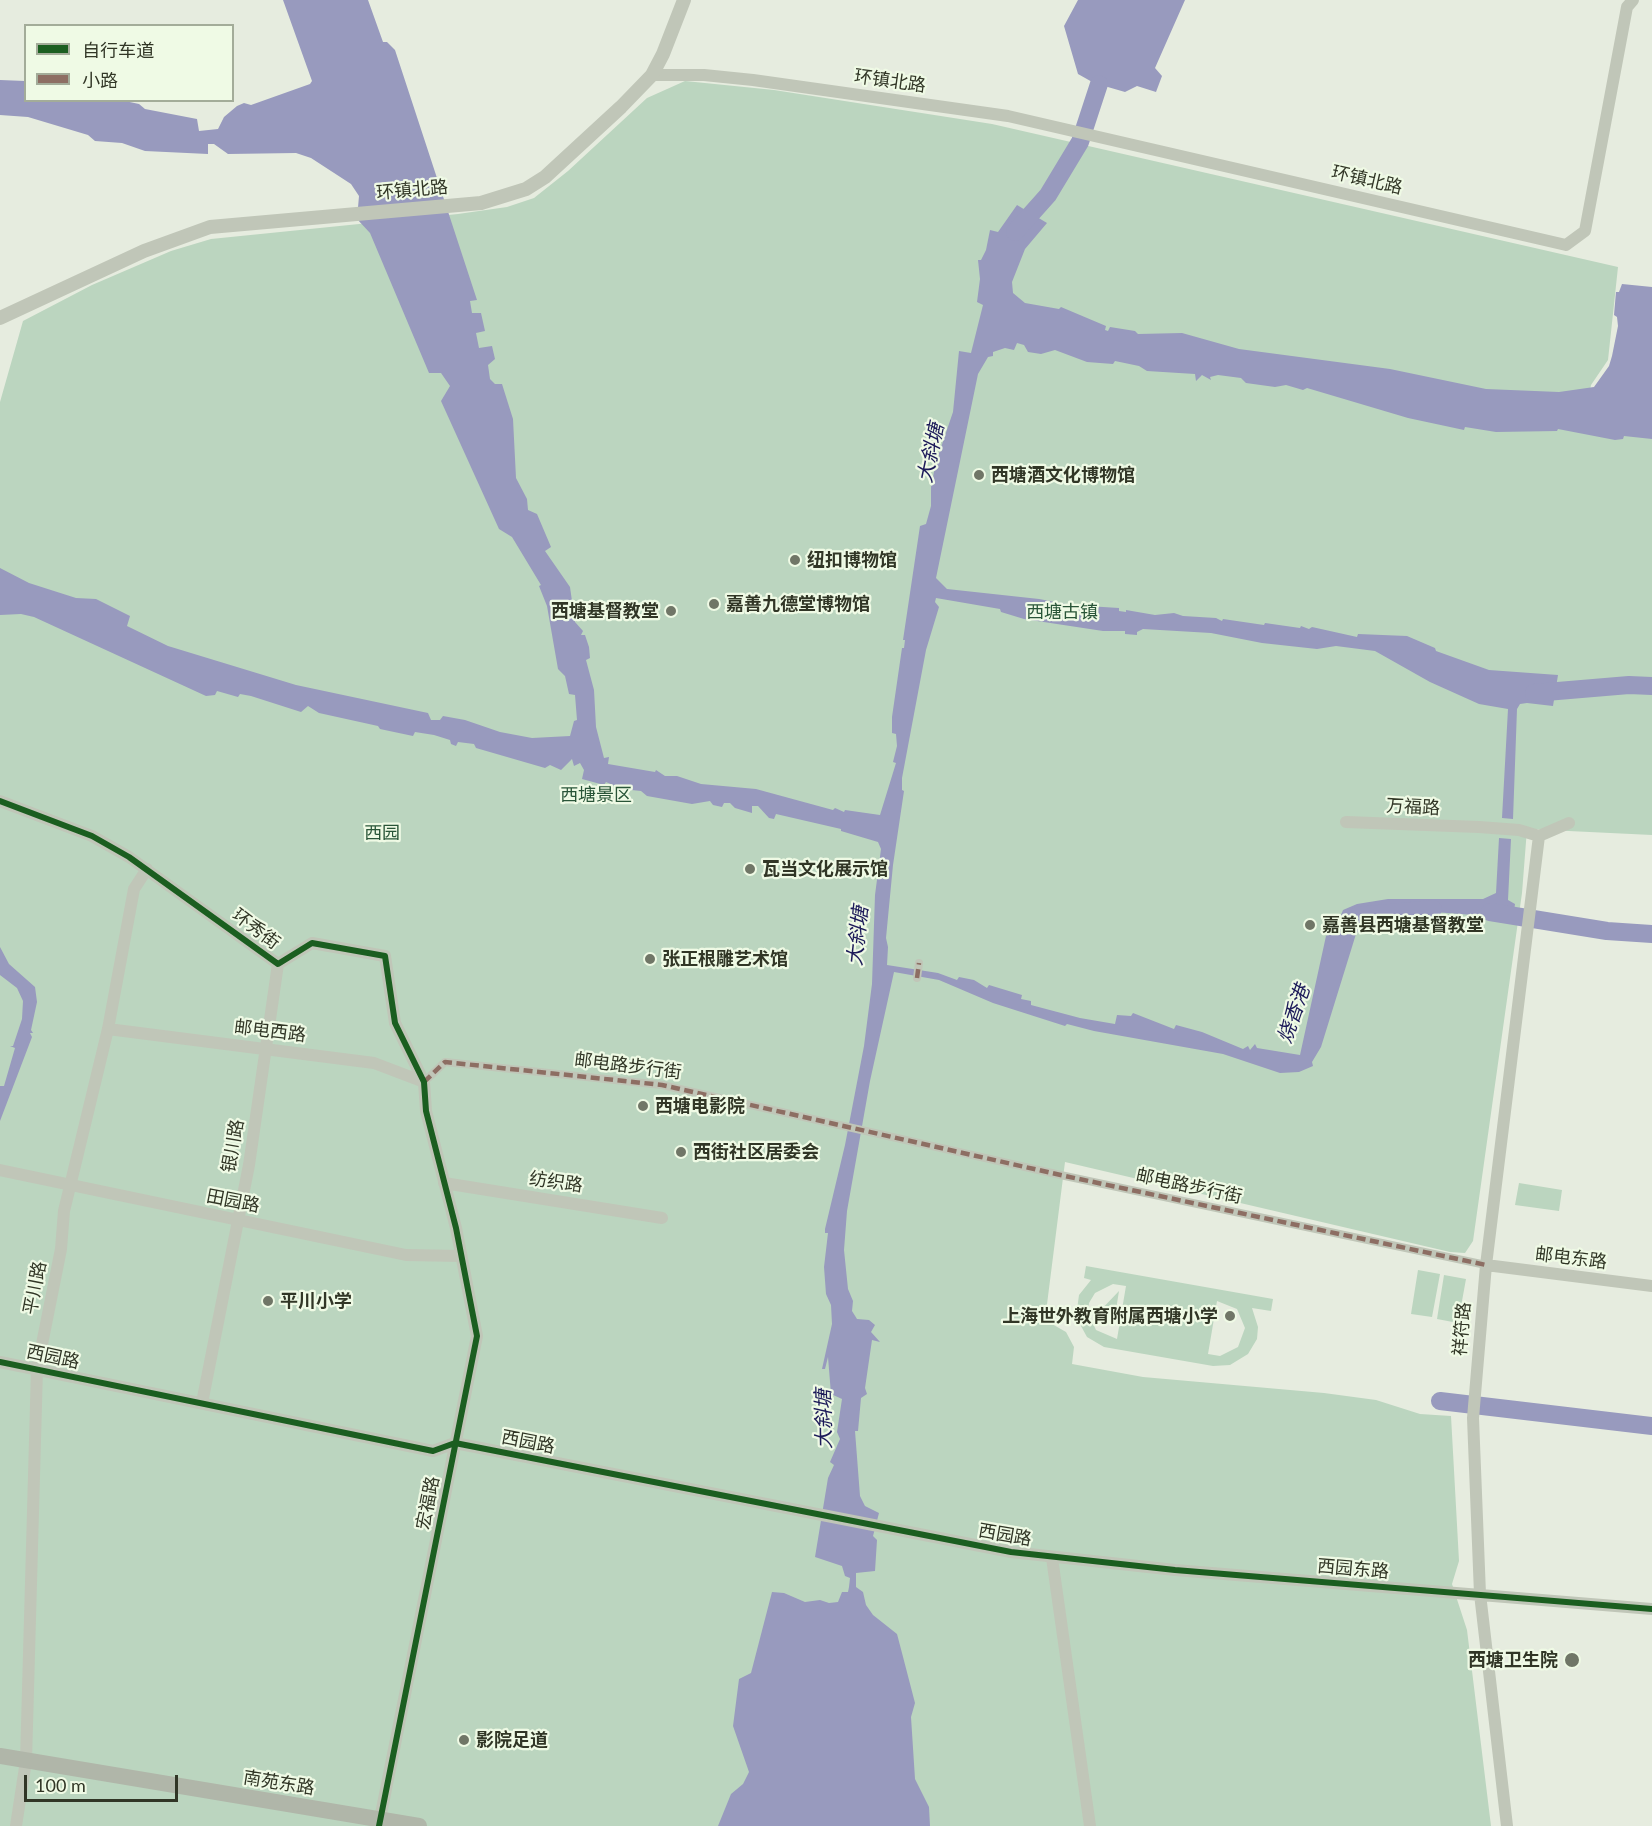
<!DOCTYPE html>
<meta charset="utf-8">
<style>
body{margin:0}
#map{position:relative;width:1652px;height:1826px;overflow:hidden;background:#e6ecdf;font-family:Lato,"Noto Sans SC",sans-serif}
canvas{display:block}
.legend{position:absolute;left:24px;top:24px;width:210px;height:78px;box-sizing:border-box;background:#effae5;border:2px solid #a3ac99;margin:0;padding:8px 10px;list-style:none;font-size:18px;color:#313626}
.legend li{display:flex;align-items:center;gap:12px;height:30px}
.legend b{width:30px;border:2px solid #a3ac99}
.scale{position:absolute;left:24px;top:1775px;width:154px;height:27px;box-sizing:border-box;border:3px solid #313626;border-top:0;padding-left:8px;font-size:18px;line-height:21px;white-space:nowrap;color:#313626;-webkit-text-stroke:4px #effae5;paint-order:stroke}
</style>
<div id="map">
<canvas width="1652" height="1826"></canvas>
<ul class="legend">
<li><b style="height:8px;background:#1b5e20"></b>自行车道</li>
<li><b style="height:8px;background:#8d6e63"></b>小路</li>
</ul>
<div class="scale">100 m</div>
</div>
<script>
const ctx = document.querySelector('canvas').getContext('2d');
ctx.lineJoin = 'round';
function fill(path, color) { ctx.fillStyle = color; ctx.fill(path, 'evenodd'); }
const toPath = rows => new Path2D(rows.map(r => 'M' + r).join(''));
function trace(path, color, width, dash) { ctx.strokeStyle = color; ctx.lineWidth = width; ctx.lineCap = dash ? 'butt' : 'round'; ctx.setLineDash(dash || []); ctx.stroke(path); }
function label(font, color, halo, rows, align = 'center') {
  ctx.font = font + ' Lato,"Noto Sans SC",sans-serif'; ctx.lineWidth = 4.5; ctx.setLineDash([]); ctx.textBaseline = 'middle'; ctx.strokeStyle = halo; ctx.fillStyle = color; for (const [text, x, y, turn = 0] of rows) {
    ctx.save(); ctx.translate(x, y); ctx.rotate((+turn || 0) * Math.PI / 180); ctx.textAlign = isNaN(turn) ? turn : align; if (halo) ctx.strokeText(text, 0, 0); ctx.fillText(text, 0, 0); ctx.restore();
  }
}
fill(toPath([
 [685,81,774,90,992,124,1618,267,1608,360,1591,385,1584,422,1652,433,1652,835,1527,829,1522,893,1473,1241,1465,1253,1450,1252,1065,1162,1045,1320,1066,1332,1074,1347,1072,1364,1143,1377,1324,1393,1376,1400,1420,1414,1451,1416,1459,1561,1452,1584,1467,1630,1491,1826,0,1826,0,402,23,321,92,285,171,251,211,239,458,214,507,207,534,198,568,171,647,98],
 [1519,1183,1562,1190,1559,1211,1515,1205],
 [1086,1266,1273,1299,1271,1311,1252,1308,1258,1327,1257,1339,1248,1354,1230,1365,1213,1366,1104,1347,1087,1337,1076,1317,1079,1295,1091,1280,1084,1278],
 [1113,1284,1126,1286,1117,1339,1096,1330,1088,1313,1089,1303,1095,1293],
 [1217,1301,1237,1309,1245,1328,1238,1347,1220,1356,1208,1354],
 [1418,1270,1440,1274,1432,1317,1411,1314],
 [1444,1275,1466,1279,1458,1323,1437,1319],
 [1119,1291,1114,1322,1097,1314]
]), '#bbd5bf');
fill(toPath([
 [283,0,368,0,383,42,387,42,395,50,477,300,470,301,472,313,481,313,485,331,476,333,479,348,492,346,495,359,488,365,490,379,495,384,502,384,513,419,516,478,527,499,528,510,537,514,551,547,545,551,570,587,575,622,583,631,581,635,585,635,589,647,590,658,586,660,594,690,596,727,604,758,609,757,608,764,655,772,656,770,665,776,677,776,701,784,756,789,833,810,835,808,844,812,845,810,880,815,896,763,893,762,897,746,896,734,892,733,892,717,902,648,904,648,905,640,903,640,920,526,926,524,931,506,931,487,936,462,953,412,959,351,971,353,983,305,977,302,980,279,978,260,981,260,986,250,990,230,998,232,1017,205,1047,223,1025,249,1012,282,1013,293,1025,303,1059,309,1061,307,1106,326,1105,330,1108,331,1110,327,1135,331,1138,334,1182,333,1239,349,1390,369,1486,389,1559,392,1594,387,1609,366,1612,356,1618,326,1617,317,1614,315,1616,292,1619,292,1622,284,1652,287,1652,439,1624,436,1623,439,1615,440,1558,429,1557,431,1496,432,1465,427,1464,430,1408,418,1307,388,1303,390,1286,385,1275,387,1246,383,1241,378,1218,375,1210,377,1211,380,1202,375,1196,381,1195,374,1147,371,1139,366,1115,361,1113,364,1087,362,1055,350,1041,354,1028,352,1024,345,1017,343,1014,350,1005,348,993,352,993,356,988,357,978,374,936,578,947,589,1039,599,1071,605,1119,608,1119,611,1126,612,1126,610,1155,615,1174,613,1183,616,1216,618,1222,621,1223,619,1264,625,1265,623,1300,628,1301,626,1309,629,1312,627,1357,637,1358,634,1407,636,1435,648,1436,651,1489,670,1558,675,1553,706,1527,703,1520,704,1517,709,1513,819,1502,818,1508,709,1479,704,1430,682,1375,651,1336,646,1317,649,1262,643,1211,633,1143,629,1137,632,1137,635,1125,634,1125,631,1103,631,1024,619,1001,612,1000,609,936,598,935,602,939,607,926,650,902,778,902,790,904,791,893,865,886,938,888,947,887,965,938,973,957,980,959,977,974,980,987,988,989,985,1022,995,1021,999,1031,1001,1031,1005,1080,1018,1115,1024,1117,1015,1131,1016,1133,1013,1174,1029,1176,1025,1202,1032,1243,1049,1248,1046,1250,1050,1255,1044,1257,1048,1300,1055,1326,936,1334,932,1343,910,1357,904,1388,899,1483,899,1496,893,1499,838,1511,839,1508,900,1515,904,1513,918,1434,912,1434,919,1411,919,1410,909,1376,913,1356,934,1321,1047,1312,1062,1313,1066,1299,1072,1280,1073,1223,1054,1094,1031,1067,1024,1065,1026,993,1003,939,980,894,972,870,1081,847,1211,844,1250,848,1289,853,1301,852,1311,857,1319,869,1320,875,1325,871,1332,880,1342,872,1340,865,1388,867,1394,861,1398,858,1431,855,1431,860,1496,865,1506,879,1513,873,1536,877,1540,875,1571,856,1573,856,1587,863,1592,866,1605,873,1615,897,1634,902,1653,915,1703,911,1717,915,1779,929,1807,930,1826,718,1826,731,1794,743,1784,749,1772,733,1726,739,1679,751,1673,772,1592,784,1593,805,1602,820,1600,829,1603,838,1602,842,1592,848,1592,849,1587,850,1578,845,1576,842,1566,815,1557,828,1478,834,1465,830,1462,840,1439,837,1432,842,1399,831,1394,828,1357,825,1369,822,1369,832,1324,831,1305,826,1294,824,1267,828,1233,825,1233,825,1229,845,1145,864,1046,872,984,875,895,881,849,878,842,841,831,841,829,776,814,774,819,769,818,758,806,752,806,752,813,735,808,730,803,724,803,722,807,713,805,710,801,692,804,647,796,641,791,622,789,606,782,604,785,582,779,584,770,580,763,574,766,572,759,561,770,550,765,545,768,476,748,474,744,458,742,456,746,451,744,450,740,434,735,415,732,413,736,380,729,378,726,319,713,308,706,301,712,251,696,240,694,238,697,217,691,215,695,206,696,34,617,21,614,0,615,0,568,29,583,76,598,96,599,130,616,127,626,168,646,296,685,428,713,431,720,440,720,443,716,465,720,500,732,532,738,570,736,574,721,577,720,575,695,569,694,565,676,558,669,547,606,539,586,541,585,512,537,499,529,441,401,450,386,441,373,429,373,370,233,357,219,359,196,351,184,311,158,296,153,228,154,214,144,208,144,208,154,145,151,122,143,95,141,88,135,28,117,0,115,0,80,25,81,26,100,125,101,139,104,145,109,197,119,199,131,218,129,224,117,237,106,244,103,251,105,310,84,312,81],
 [1078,0,1185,0,1155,68,1162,76,1156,92,1137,86,1125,92,1094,83,1078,74,1064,26],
 [0,947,9,964,35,987,37,1002,31,1030,33,1033,30,1033,32,1037,0,1121,0,1086,4,1086,15,1048,10,1046,13,1046,22,1019,23,1001,17,988,0,975]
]), '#989abe');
trace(toPath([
 [1015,232,1048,195,1080,142,1099,84],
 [1534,693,1629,685,1652,686],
 [1490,912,1607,931,1652,934],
 [1354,923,1357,916,1433,909],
 [1440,1401,1652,1426]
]), '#989abe', 18);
trace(toPath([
 [917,978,919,963],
 [424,1082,445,1062,662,1085,1065,1176,1486,1265]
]), '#c0c6b8', 8);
trace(toPath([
 [652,75,704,75,753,80,1008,116,1566,245,1585,231,1627,7,1633,0],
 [0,801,92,836,129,857,278,964,312,943,385,956,395,1023,424,1082,426,1111,456,1228,477,1336,380,1819],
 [1346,822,1479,827,1519,830,1539,836,1569,823],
 [108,1029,374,1063,424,1082],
 [0,1170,406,1255,461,1256],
 [444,1183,662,1218],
 [1486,1265,1652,1286],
 [0,1362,433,1451,455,1443,1011,1552,1175,1570,1652,1609],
 [202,1403,249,1165,278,964],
 [1052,1558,1090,1826],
 [16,1826,26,1761,37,1369,61,1249,64,1211,108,1029,134,889,147,869],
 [1507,1826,1480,1594,1473,1418,1486,1265,1539,836]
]), '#c0c6b8', 12);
trace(toPath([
 [0,318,144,251,210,227,481,203,526,189,545,177,621,107,652,75,663,54,684,0]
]), '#c0c6b8', 14);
trace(toPath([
 [0,1756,419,1826]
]), '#b0b6a9', 16);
trace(toPath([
 [917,978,919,963],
 [424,1082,445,1062,662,1085,1065,1176,1486,1265]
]), '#8d6e63', 4.5, [9, 4.5]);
trace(toPath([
 [0,801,92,836,129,857,278,964,312,943,385,956,395,1023,424,1082,426,1111,456,1228,477,1336,379,1826],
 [0,1362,433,1451,455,1443,1011,1552,1175,1570,1652,1609]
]), '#1b5e20', 6);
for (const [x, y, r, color] of [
 [979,475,6,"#707667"],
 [795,560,6,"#707667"],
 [714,604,6,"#707667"],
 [671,611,6,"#707667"],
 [750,869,6,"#707667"],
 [1310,925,6,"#707667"],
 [650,959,6,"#707667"],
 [643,1106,6,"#707667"],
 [681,1152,6,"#707667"],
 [268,1301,6,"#707667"],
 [1230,1316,6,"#707667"],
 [1572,1660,8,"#707667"],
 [464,1740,6,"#707667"]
]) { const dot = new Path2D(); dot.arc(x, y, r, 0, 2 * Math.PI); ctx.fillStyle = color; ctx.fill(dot); trace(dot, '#effae5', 2); }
label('18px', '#313626', '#effae5', [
 ["环镇北路",890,81,8],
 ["环镇北路",1367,180,13],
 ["环镇北路",412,190,-5],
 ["万福路",1413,807,3],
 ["环秀街",256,929,37],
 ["邮电西路",270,1031,7],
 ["邮电路步行街",628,1066,7],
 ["银川路",233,1146,-80],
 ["纺织路",556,1182,8],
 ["邮电路步行街",1189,1186,12],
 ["田园路",233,1201,11],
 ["邮电东路",1571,1258,7],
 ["平川路",35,1288,-79],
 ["祥符路",1462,1329,-85],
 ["西园路",53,1357,12],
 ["西园路",528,1442,11],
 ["宏福路",428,1503,-79],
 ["西园路",1005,1535,10],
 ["西园东路",1353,1569,5],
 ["南苑东路",279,1783,9]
]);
label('bold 18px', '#313626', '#effae5', [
 ["西塘酒文化博物馆",991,475],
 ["纽扣博物馆",807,560],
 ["嘉善九德堂博物馆",726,604],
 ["西塘基督教堂",659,611,"right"],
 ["瓦当文化展示馆",762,869],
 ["嘉善县西塘基督教堂",1322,925],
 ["张正根雕艺术馆",662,959],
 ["西塘电影院",655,1106],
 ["西街社区居委会",693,1152],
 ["平川小学",280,1301],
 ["上海世外教育附属西塘小学",1218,1316,"right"],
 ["西塘卫生院",1558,1660,"right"],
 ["影院足道",476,1740]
], 'left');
label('18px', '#295538', '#effae5', [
 ["西塘古镇",1062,612],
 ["西塘景区",596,795],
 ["西园",382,833]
]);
label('italic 20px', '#1c1a59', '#effae5', [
 ["大斜塘",931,453,-78],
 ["大斜塘",858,936,-84],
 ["烧香港",1294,1014,-71],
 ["大斜塘",824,1419,-91]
]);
</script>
